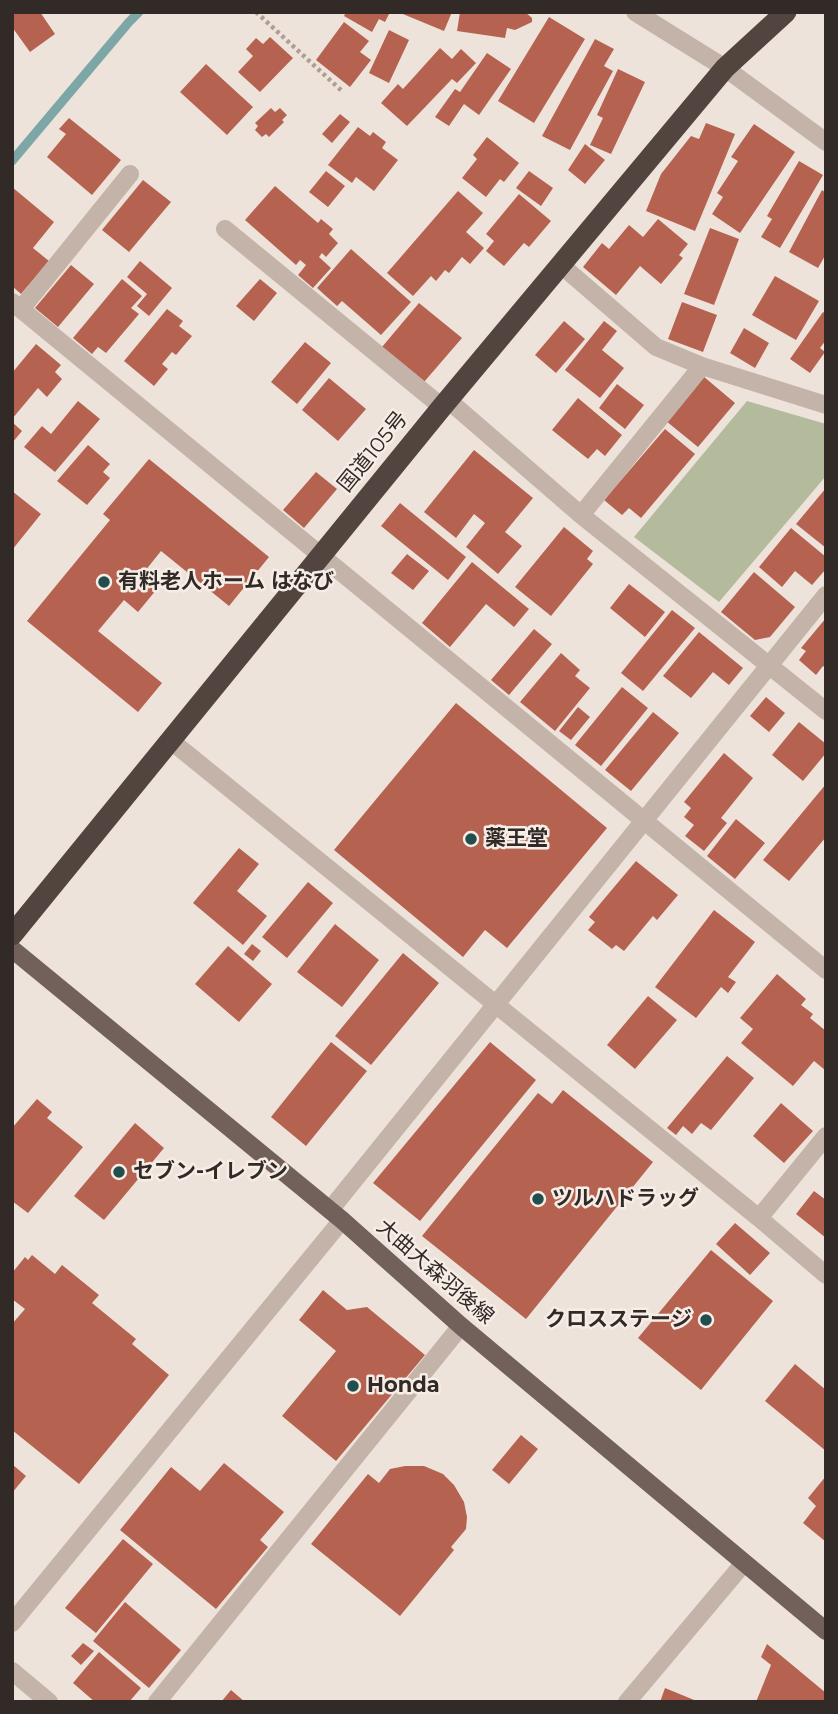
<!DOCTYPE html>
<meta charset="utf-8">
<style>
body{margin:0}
#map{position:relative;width:838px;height:1714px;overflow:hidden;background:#eee3da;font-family:Montserrat,sans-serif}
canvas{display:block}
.frame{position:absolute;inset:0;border:14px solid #322a27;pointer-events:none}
</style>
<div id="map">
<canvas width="838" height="1714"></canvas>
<div class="frame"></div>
</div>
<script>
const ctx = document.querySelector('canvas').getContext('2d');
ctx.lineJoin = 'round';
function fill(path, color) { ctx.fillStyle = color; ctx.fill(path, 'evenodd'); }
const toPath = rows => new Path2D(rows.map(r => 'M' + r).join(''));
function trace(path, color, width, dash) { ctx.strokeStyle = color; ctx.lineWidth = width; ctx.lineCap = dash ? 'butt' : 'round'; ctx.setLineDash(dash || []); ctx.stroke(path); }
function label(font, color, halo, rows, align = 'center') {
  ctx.font = font + ' Montserrat,"Noto Sans JP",sans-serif'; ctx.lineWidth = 5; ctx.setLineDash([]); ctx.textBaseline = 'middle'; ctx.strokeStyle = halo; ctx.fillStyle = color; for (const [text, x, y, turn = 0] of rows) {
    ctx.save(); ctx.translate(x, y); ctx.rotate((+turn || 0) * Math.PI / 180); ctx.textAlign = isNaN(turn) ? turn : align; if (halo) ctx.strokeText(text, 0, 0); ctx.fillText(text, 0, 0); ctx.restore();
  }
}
fill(toPath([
 [747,401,826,424,826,476,719,602,634,537]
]), '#b3bb9c');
trace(toPath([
 [12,161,129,22,139,12]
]), '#7da7a6', 9);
fill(toPath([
 [12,12,40,12,55,34,30,52,12,27],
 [346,12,390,12,385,22,379,19,372,32,344,16],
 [398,12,452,12,444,31],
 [460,12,525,12,532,18,532,22,515,30,507,28,505,38,457,31],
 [549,17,585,39,534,123,498,101],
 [344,22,369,41,360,52,371,60,350,87,316,60],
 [389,30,409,40,389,83,369,73],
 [270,37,293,58,260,92,238,72,253,56,246,49,256,38,263,44],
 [595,39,614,49,604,66,613,71,570,150,542,136],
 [440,48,452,59,461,49,476,63,457,83,452,79,407,126,381,103,398,84,403,89],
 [487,53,511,69,479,115,464,104,449,126,435,117,455,89,460,92],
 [206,64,253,107,227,135,180,92],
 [618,69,645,82,611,154,590,145,603,118,597,115],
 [271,108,275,112,280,108,287,115,282,120,284,122,269,137,266,134,262,137,255,130,258,126,255,123],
 [340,114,350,122,332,143,322,134],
 [69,118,121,160,92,195,47,157,66,134,59,129],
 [706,123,735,134,695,231,646,211,661,174,691,136,699,139],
 [754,124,795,152,740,233,712,214,723,197,717,193,738,161,731,157],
 [358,127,370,136,373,132,386,142,382,148,398,160,374,191,356,177,352,183,328,165],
 [487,137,519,163,504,182,500,179,486,197,462,178,477,159,473,155],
 [585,144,605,160,585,184,568,170],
 [799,161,823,175,780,248,761,237,772,219,767,216],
 [326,171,345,186,328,207,309,192],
 [529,171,553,188,541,206,516,188],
 [143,180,171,202,129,252,102,230],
 [275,186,318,223,321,219,333,229,329,234,338,243,326,257,322,253,319,257,331,268,313,288,298,275,306,265,300,260,296,265,245,220],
 [12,187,54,222,33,248,49,261,21,294,12,286],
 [822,190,826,193,826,254,818,268,789,252],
 [458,191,483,213,466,232,484,248,470,264,462,257,449,273,445,270,436,281,431,276,413,296,387,273],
 [519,194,551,221,529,247,524,243,504,266,486,251,494,241,486,234],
 [658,219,688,244,679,255,683,258,661,284,640,266,616,295,583,267,602,243,609,249,629,225,643,237],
 [710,228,739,239,714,305,684,294],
 [351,249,411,302,381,335,342,301,337,306,317,288],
 [140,261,172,288,149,316,137,306,147,294,127,277],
 [71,265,94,284,58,327,35,308],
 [775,276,819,301,796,340,752,315],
 [122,279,142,296,131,308,139,314,106,353,98,347,92,354,73,338],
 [260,279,277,293,254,321,236,306],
 [682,302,717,315,703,352,668,339],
 [419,303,462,338,424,382,382,347],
 [167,309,183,321,179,326,192,336,176,355,172,352,162,364,168,369,154,386,124,361],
 [823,312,826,314,826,340,820,348,825,352,810,373,790,359],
 [564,321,585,339,556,373,535,355],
 [604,321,617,331,602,350,624,368,600,398,565,370],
 [744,328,769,343,755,368,730,353],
 [305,342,331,363,297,404,271,382],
 [36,344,61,365,55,372,62,379,47,397,38,388,12,419,12,373],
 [703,376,735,403,698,447,666,421],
 [329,378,366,409,338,441,302,410],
 [617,384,644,405,625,429,599,408],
 [578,398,622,435,605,456,597,449,588,459,552,430],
 [78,401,100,419,55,472,24,447,42,426,51,434],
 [12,422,22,431,12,443],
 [665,429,695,454,641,518,629,508,622,515,604,500],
 [88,445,110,464,103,472,110,478,87,505,57,481],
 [474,450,533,498,505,532,522,546,498,574,466,547,485,523,474,514,456,538,424,512],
 [149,459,269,557,229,606,161,551,141,576,157,589,138,612,124,600,98,631,162,683,138,712,27,621,110,520,103,514],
 [316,472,337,489,304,528,283,510],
 [826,488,826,548,796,524],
 [12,491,41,514,12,550],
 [400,503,466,557,448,580,381,526],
 [564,527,593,551,587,559,593,564,551,616,515,587],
 [791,528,826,557,826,569,812,585,795,571,782,587,759,567],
 [407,554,429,571,413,590,391,573],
 [472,562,529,609,514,627,486,604,450,647,422,623],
 [754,572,795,607,770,637,755,640,721,612],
 [629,584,665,612,645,637,610,608],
 [672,610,695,628,643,691,621,673],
 [826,618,826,668,823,666,816,675,799,660,806,651,801,648],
 [534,629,552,644,509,695,491,680],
 [699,632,743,668,729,685,713,672,691,698,663,676],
 [561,653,580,670,575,676,590,688,555,731,520,702],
 [622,687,648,708,601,766,575,745],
 [766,697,785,713,769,732,750,716],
 [456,703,607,828,507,948,485,930,463,957,334,850],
 [578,707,590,717,571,740,559,731],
 [653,712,679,733,631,791,605,770],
 [799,722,826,744,826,753,803,781,772,755],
 [724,753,753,778,721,818,727,823,704,851,685,836,694,825,684,817,691,808,684,802],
 [826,784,826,837,789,881,763,860],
 [736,819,765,843,735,879,707,856],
 [239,848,259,864,237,891,267,916,243,945,193,903],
 [636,861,678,895,657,920,653,916,624,951,616,945,612,949,588,930,595,922,589,917],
 [308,882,333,903,287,958,262,937],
 [714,910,755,942,728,977,736,982,728,993,721,987,696,1018,655,987],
 [335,924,379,960,342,1007,297,972],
 [252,944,261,951,253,961,244,954],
 [228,946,272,984,239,1022,195,984],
 [403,953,439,983,371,1065,335,1036],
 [777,974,806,999,801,1005,813,1014,810,1018,826,1031,826,1069,825,1070,814,1061,793,1086,741,1043,753,1029,740,1018],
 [648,996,677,1020,635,1069,607,1045],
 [331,1042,367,1071,306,1146,271,1117],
 [490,1042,536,1080,420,1221,373,1183],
 [727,1056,754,1078,711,1130,701,1123,692,1134,683,1126,676,1135,667,1128],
 [563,1090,653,1162,526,1319,422,1236,538,1093,552,1104],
 [37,1099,52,1112,47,1118,83,1147,28,1213,12,1201,12,1128],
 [781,1103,813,1131,784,1163,753,1136],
 [135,1123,164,1148,104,1220,74,1196],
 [814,1191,826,1200,826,1238,796,1214],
 [735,1223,770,1253,750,1275,716,1244],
 [711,1250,773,1301,701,1390,638,1338],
 [32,1255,55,1274,62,1265,99,1295,92,1303,136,1339,132,1344,169,1375,79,1484,12,1430,12,1324,25,1309,12,1299,12,1273,25,1257,28,1260],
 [323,1290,347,1310,367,1307,425,1355,336,1461,282,1416,336,1351,299,1320],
 [795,1364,826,1390,826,1451,765,1401],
 [521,1435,538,1449,509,1484,492,1470],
 [224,1463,284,1512,260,1540,268,1547,216,1609,120,1530,171,1467,200,1491],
 [13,1465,26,1476,12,1493,12,1467],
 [405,1466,424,1466,443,1474,454,1485,464,1502,467,1517,466,1529,451,1547,454,1550,400,1616,311,1544,368,1474,379,1483,390,1469],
 [826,1476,826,1542,803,1523,816,1506,808,1498],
 [123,1539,153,1564,96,1633,65,1608],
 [125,1602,181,1650,149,1688,93,1641],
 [83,1643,94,1651,81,1665,71,1656],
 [767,1644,826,1693,826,1702,756,1702,771,1665,761,1657],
 [99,1652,141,1688,129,1702,95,1702,73,1683],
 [665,1688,699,1702,660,1702],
 [231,1690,245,1702,221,1702]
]), '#b66250');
trace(toPath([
 [256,12,343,92]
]), '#af9d92', 4.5, [3.5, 3.5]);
trace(toPath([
 [635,12,725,68,826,142],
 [225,229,442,407],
 [561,265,656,347,702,366,826,405],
 [12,302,826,970],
 [21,309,130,174],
 [448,400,581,515,826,711],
 [581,515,702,366],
 [170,740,759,1218,826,1275],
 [330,1210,826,595],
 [759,1218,826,1136],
 [12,1623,342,1220],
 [12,1671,49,1702],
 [157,1702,461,1326],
 [627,1702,744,1563]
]), '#c4b3a8', 18);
trace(toPath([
 [12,949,342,1220,461,1326,826,1631]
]), '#72605a', 18);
trace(toPath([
 [12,935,442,407,725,68,786,12]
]), '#52443f', 21);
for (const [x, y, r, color] of [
 [104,582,7,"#224e4e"],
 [471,839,7,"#224e4e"],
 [119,1172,7,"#224e4e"],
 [538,1199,7,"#224e4e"],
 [706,1320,7,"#224e4e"],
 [353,1386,7,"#224e4e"]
]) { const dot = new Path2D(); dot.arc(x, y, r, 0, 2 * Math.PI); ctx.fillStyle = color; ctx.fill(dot); trace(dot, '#f6ede6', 2.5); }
label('21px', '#322a27', '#f6ede6', [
 ["国道105号",373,452,-51],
 ["大曲大森羽後線",435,1272,41]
]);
label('bold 21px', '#322a27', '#f6ede6', [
 ["有料老人ホーム はなび",118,582],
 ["薬王堂",485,839],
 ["セブン-イレブン",133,1172],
 ["ツルハドラッグ",552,1199],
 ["クロスステージ",692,1320,"right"],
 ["Honda",367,1386]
], 'left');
</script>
